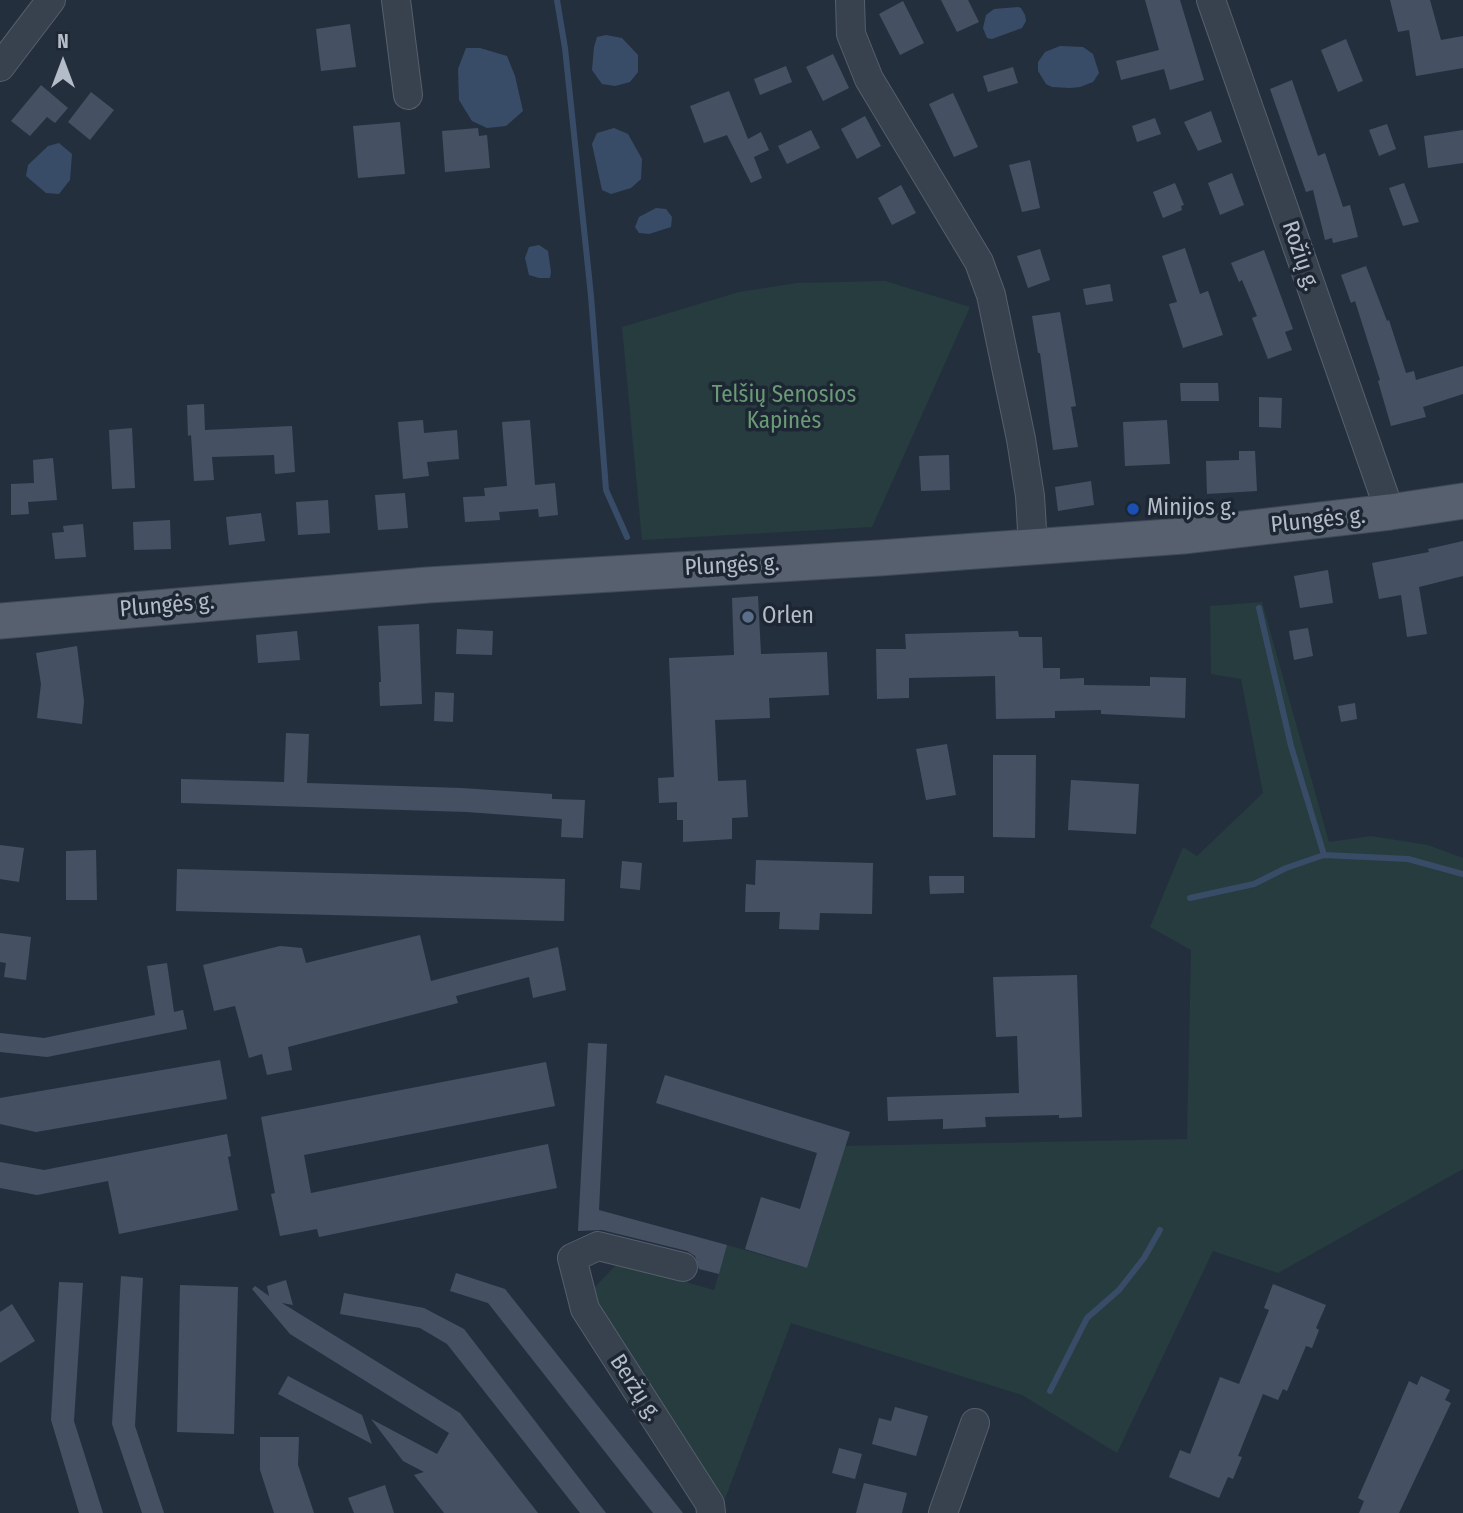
<!DOCTYPE html>
<meta charset="utf-8">
<style>
body{margin:0}
#map{position:relative;width:1463px;height:1513px;overflow:hidden;background:#242f3e;font-family:"Fira Sans Condensed",sans-serif}
canvas{display:block}
.north{position:absolute;left:28px;top:28px;width:70px;height:70px;-webkit-text-stroke:5px #1d2633;paint-order:stroke;rotate:0deg;font-size:19px;font-weight:700;line-height:28px;text-align:center;color:#b4bcc9}
.north::after{content:'';display:block;margin:auto;width:24px;height:32px;background:#b4bcc9;clip-path:polygon(50% 0,100% 100%,50% 72%,0 100%)}
</style>
<div id="map">
<canvas width="1463" height="1513"></canvas>
<div class="north">N</div>
</div>
<script>
const ctx = document.querySelector('canvas').getContext('2d');
ctx.lineJoin = 'round';
function fill(path, color) { ctx.fillStyle = color; ctx.fill(path, 'evenodd'); }
const toPath = rows => new Path2D(rows.map(r => 'M' + r).join(''));
function trace(path, color, width, dash) { ctx.strokeStyle = color; ctx.lineWidth = width; ctx.lineCap = dash ? 'butt' : 'round'; ctx.setLineDash(dash || []); ctx.stroke(path); }
function label(font, color, halo, rows, align = 'center') {
  ctx.font = font + ' "Fira Sans Condensed",sans-serif'; ctx.lineWidth = 7; ctx.setLineDash([]); ctx.textBaseline = 'middle'; ctx.strokeStyle = halo; ctx.fillStyle = color; for (const [text, x, y, turn = 0] of rows) {
    ctx.save(); ctx.translate(x, y); ctx.rotate((+turn || 0) * Math.PI / 180); ctx.textAlign = isNaN(turn) ? turn : align; if (halo) ctx.strokeText(text, 0, 0); ctx.fillText(text, 0, 0); ctx.restore();
  }
}
fill(toPath([
 [885,281,970,307,872,527,642,540,622,327,739,292,797,283],
 [1262,602,1329,842,1371,836,1428,845,1463,858,1463,1169,1278,1273,1213,1251,1117,1453,1022,1395,791,1323,725,1499,609,1334,591,1291,618,1263,714,1290,727,1245,807,1268,845,1146,1187,1139,1191,950,1150,927,1183,847,1197,856,1263,793,1241,679,1211,674,1210,606]
]), '#263c3f');
fill(toPath([
 [1018,7,1021,8,1025,15,1026,21,1022,28,992,39,987,38,983,28,986,15,994,9],
 [606,35,622,38,638,55,638,72,630,82,615,86,602,84,592,70,594,47,597,37],
 [1060,46,1083,47,1093,54,1099,73,1093,82,1080,87,1070,88,1052,87,1046,84,1038,71,1038,62,1045,52],
 [466,48,480,48,507,56,515,76,523,111,506,126,487,128,472,121,459,100,458,69],
 [614,128,628,134,642,159,641,179,631,188,611,194,602,190,592,144,597,133],
 [59,143,72,154,70,180,59,194,46,193,26,176,28,165,48,146],
 [656,208,666,209,672,217,671,227,649,234,639,233,635,227,639,217],
 [539,245,548,251,551,272,550,278,539,278,529,275,525,258,529,247]
]), '#394c67');
trace(toPath([
 [557,0,565,48,591,296,606,490,627,537],
 [1259,608,1291,746,1324,855],
 [1190,898,1254,884,1286,868,1324,855,1408,859,1463,874],
 [1050,1391,1087,1318,1119,1290,1144,1258,1160,1230]
]), '#394c67', 6);
fill(toPath([
 [941,0,968,0,979,22,957,32],
 [1145,0,1180,0,1204,80,1170,90,1164,69,1121,80,1116,61,1159,50],
 [1390,0,1430,0,1441,40,1463,36,1463,68,1416,76,1409,30,1398,32],
 [903,1,924,43,900,55,879,14],
 [350,24,356,67,321,71,316,29],
 [1346,39,1363,81,1338,92,1321,50],
 [833,54,849,88,823,101,806,67],
 [786,66,792,82,760,95,754,79],
 [1013,67,1018,83,988,92,983,76],
 [1292,80,1318,156,1325,153,1343,207,1350,205,1358,237,1333,243,1332,238,1325,240,1313,190,1306,192,1270,89],
 [41,85,68,108,55,123,47,117,30,136,11,121],
 [729,91,748,139,761,132,769,150,754,157,762,178,751,183,727,135,704,143,690,106],
 [91,92,114,110,90,140,68,122],
 [953,93,978,147,954,157,929,104],
 [1211,111,1222,142,1198,151,1184,122],
 [865,116,881,146,857,159,841,129],
 [1155,118,1161,134,1137,142,1132,126],
 [400,122,405,174,358,178,353,126],
 [1387,124,1396,149,1379,156,1369,130],
 [478,128,479,136,487,135,490,168,445,172,442,131],
 [811,130,820,148,787,164,778,146],
 [1463,130,1463,163,1428,168,1424,136],
 [1030,160,1040,208,1022,212,1009,165],
 [1232,173,1244,205,1220,215,1208,183],
 [1175,183,1184,205,1181,206,1182,210,1163,218,1153,192],
 [1404,183,1419,222,1403,226,1389,188],
 [901,185,916,213,892,225,878,198],
 [1185,248,1200,294,1208,291,1223,335,1183,348,1169,304,1177,302,1162,256],
 [1040,249,1050,280,1028,288,1017,256],
 [1264,250,1293,329,1285,332,1292,350,1268,359,1252,318,1257,316,1242,280,1239,282,1231,263],
 [1366,266,1387,321,1389,320,1406,373,1414,371,1416,380,1463,366,1463,394,1423,407,1426,417,1391,426,1378,381,1380,380,1355,301,1351,303,1341,275],
 [1110,284,1113,301,1086,305,1083,289],
 [1060,312,1076,406,1071,407,1078,447,1053,450,1040,353,1038,353,1032,316],
 [1180,383,1218,383,1219,401,1181,401],
 [1259,397,1282,398,1281,428,1259,427],
 [204,404,205,430,292,426,295,472,275,474,274,455,212,457,214,480,194,481,191,435,188,436,187,405],
 [423,420,424,433,457,430,459,459,427,462,429,476,403,479,398,422],
 [530,420,535,485,555,483,558,515,539,517,538,509,499,512,500,520,465,522,463,497,485,496,484,488,507,486,502,422],
 [1167,420,1170,464,1125,466,1123,422],
 [132,428,135,488,112,489,109,430],
 [1239,451,1255,451,1257,491,1207,494,1206,461,1239,460],
 [949,455,950,490,921,491,919,456],
 [53,458,57,500,28,502,29,514,11,515,11,484,34,483,33,460],
 [1091,481,1094,505,1058,511,1055,487],
 [405,493,408,528,378,530,375,495],
 [328,500,330,533,298,535,296,502],
 [261,513,265,541,229,545,226,517],
 [170,520,171,549,134,550,133,522],
 [83,524,86,557,55,559,52,533,64,532,63,526],
 [1463,541,1463,576,1419,587,1427,634,1407,637,1401,595,1379,599,1372,563,1429,552,1428,549],
 [1328,570,1333,603,1300,608,1294,576],
 [758,596,761,654,827,652,829,695,769,698,770,718,715,720,718,781,746,780,748,817,732,818,732,839,683,842,683,820,677,820,677,802,659,803,658,778,674,777,669,658,734,655,732,598],
 [419,624,422,704,380,706,379,682,381,682,378,626],
 [1308,628,1313,656,1294,660,1289,631],
 [457,629,493,631,492,655,456,654],
 [297,631,300,660,258,663,256,635],
 [1018,631,1019,637,1042,637,1043,668,1060,668,1060,679,1084,678,1084,685,1150,686,1150,677,1186,678,1185,718,1101,714,1101,710,1055,711,1055,718,996,719,995,676,909,678,909,698,877,699,876,649,906,649,905,634],
 [77,646,84,701,82,724,37,718,41,684,36,653],
 [435,692,454,693,453,722,434,721],
 [1355,703,1357,719,1341,722,1338,706],
 [286,733,309,734,307,783,461,788,552,794,552,799,585,800,583,838,561,837,562,819,467,812,181,803,181,779,284,782],
 [947,744,956,795,926,800,916,749],
 [993,755,1036,755,1035,838,993,837],
 [1071,780,1139,784,1136,834,1068,830],
 [0,845,24,848,19,882,0,879],
 [96,850,97,900,66,900,66,851],
 [756,860,873,863,872,914,820,913,819,930,779,929,780,912,745,912,746,884,755,885],
 [622,861,642,863,640,890,620,888],
 [177,869,565,879,564,921,176,911],
 [929,876,964,876,964,893,930,894],
 [0,933,31,937,26,980,4,977,6,963,0,962],
 [420,935,431,981,558,947,566,990,533,998,529,977,456,996,458,1003,288,1047,292,1070,267,1075,262,1054,249,1058,235,1006,214,1011,203,965,280,946,302,948,306,963],
 [167,963,174,1012,183,1010,187,1029,47,1057,0,1052,0,1033,44,1038,155,1015,147,966],
 [1077,975,1082,1117,1059,1118,1059,1115,985,1117,986,1127,943,1129,943,1119,888,1121,887,1097,1019,1093,1017,1036,996,1037,993,977],
 [588,1043,607,1044,599,1210,727,1245,719,1274,699,1269,695,1256,687,1251,602,1230,578,1231],
 [220,1060,227,1099,36,1132,0,1124,0,1098],
 [546,1062,555,1106,304,1155,311,1193,548,1144,557,1188,319,1237,317,1229,280,1236,271,1194,275,1193,261,1117],
 [665,1075,850,1132,807,1268,745,1249,761,1197,800,1209,817,1153,656,1103],
 [227,1134,231,1156,228,1157,238,1210,119,1234,108,1181,37,1195,0,1188,0,1162,44,1170],
 [456,1273,505,1289,683,1513,653,1513,488,1303,450,1291],
 [121,1276,143,1278,135,1426,164,1513,142,1513,112,1424],
 [286,1280,293,1305,282,1303,460,1413,538,1513,444,1513,414,1475,424,1472,403,1461,371,1419,437,1454,449,1433,290,1334,252,1289,255,1286,269,1296,267,1286],
 [59,1282,83,1283,74,1421,103,1513,79,1513,51,1420],
 [1273,1284,1326,1305,1316,1328,1319,1330,1312,1348,1306,1346,1287,1391,1283,1389,1278,1400,1263,1394,1238,1456,1242,1457,1233,1479,1228,1477,1219,1498,1169,1477,1180,1450,1190,1454,1220,1377,1239,1384,1269,1310,1264,1308],
 [180,1285,238,1287,234,1434,177,1432],
 [344,1293,424,1308,464,1329,606,1513,580,1513,447,1344,420,1328,340,1314],
 [12,1304,35,1341,0,1363,0,1312],
 [288,1376,362,1415,372,1444,278,1394],
 [1421,1376,1450,1390,1445,1400,1451,1403,1399,1513,1359,1513,1364,1501,1358,1498,1409,1381,1417,1385],
 [895,1407,928,1416,916,1456,872,1444,879,1418,891,1421],
 [260,1437,299,1437,298,1465,314,1513,274,1513,260,1470],
 [839,1448,862,1454,855,1479,832,1473],
 [864,1483,907,1493,902,1513,856,1513],
 [385,1485,394,1513,354,1513,348,1498]
]), '#455162');
const minor = toPath([
 [396,0,408,95],
 [850,0,851,34,869,79,979,262,991,295,1021,439,1030,496,1033,547],
 [1211,0,1390,512],
 [0,67,51,0],
 [683,1267,598,1246,572,1258,585,1309,710,1504,711,1513],
 [943,1513,975,1423]
]);
const major = toPath([
 [0,621,428,585,879,558,1183,536,1390,512,1463,501]
]);
trace(minor, '#565f6c', 30);
trace(major, '#414a57', 37);
trace(minor, '#38414e', 28);
trace(major, '#56606e', 35);
for (const [x, y, r, color] of [
 [1133,509,7,"#1a4fb4"],
 [748,617,7,"#5c6f8a"]
]) { const dot = new Path2D(); dot.arc(x, y, r, 0, 2 * Math.PI); ctx.fillStyle = color; ctx.fill(dot); trace(dot, '#1d2633', 2.5); }
label('23px', '#b4bcc9', '#1d2633', [
 ["Rožių g.",1300,256,71],
 ["Plungės g.",1318,521,-6],
 ["Plungės g.",732,566,-3],
 ["Plungės g.",167,606,-5],
 ["Beržų g.",635,1388,57]
]);
label('23px', '#6b9a76', '#1d2633', [
 ["Telšių Senosios",784,396],
 ["Kapinės",784,422]
]);
label('23px', '#b4bcc9', '#1d2633', [
 ["Minijos g.",1147,509],
 ["Orlen",762,617]
], 'left');
</script>
